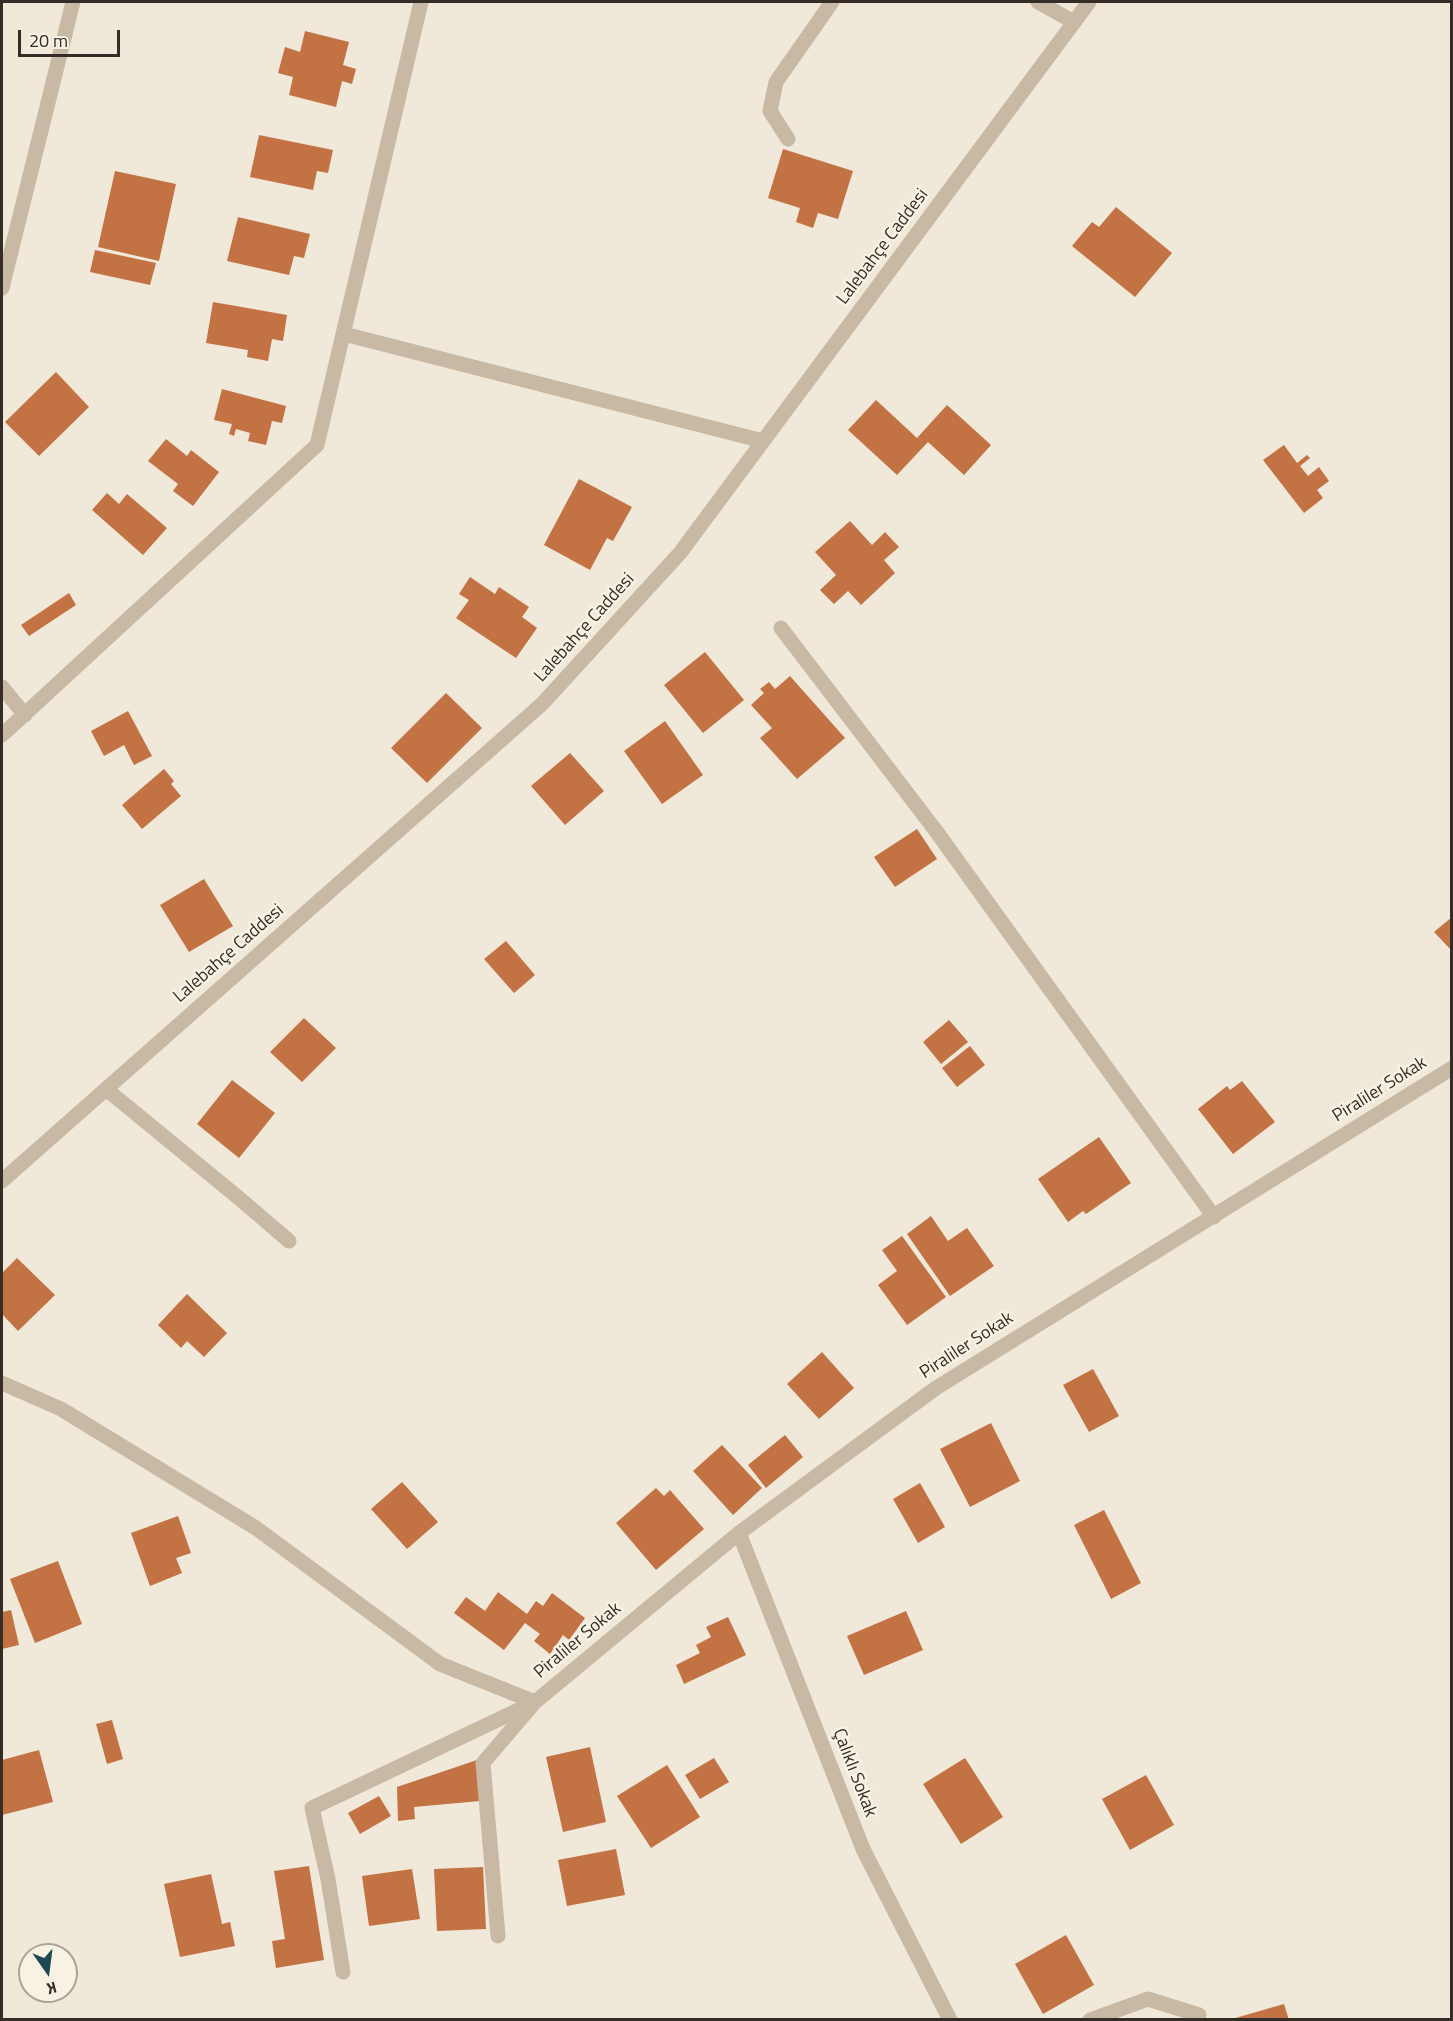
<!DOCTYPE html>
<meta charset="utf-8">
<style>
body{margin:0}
#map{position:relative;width:1453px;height:2021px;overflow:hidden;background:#f0e8d8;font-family:"Titillium Web",sans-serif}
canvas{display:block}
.frame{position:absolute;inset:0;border:3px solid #342c26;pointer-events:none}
.north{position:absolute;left:18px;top:1943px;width:60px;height:60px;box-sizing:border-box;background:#f8f2e4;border:2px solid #aaa398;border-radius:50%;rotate:166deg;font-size:16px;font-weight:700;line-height:24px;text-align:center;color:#342c26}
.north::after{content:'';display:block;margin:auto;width:21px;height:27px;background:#1d4954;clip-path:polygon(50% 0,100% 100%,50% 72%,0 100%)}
.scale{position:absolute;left:18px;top:30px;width:102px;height:27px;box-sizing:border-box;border:3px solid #342c26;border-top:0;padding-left:8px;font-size:18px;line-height:21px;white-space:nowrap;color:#342c26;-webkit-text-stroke:4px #f8f2e4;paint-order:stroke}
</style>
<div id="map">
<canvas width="1453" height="2021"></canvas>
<div class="frame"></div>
<div class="north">K</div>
<div class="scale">20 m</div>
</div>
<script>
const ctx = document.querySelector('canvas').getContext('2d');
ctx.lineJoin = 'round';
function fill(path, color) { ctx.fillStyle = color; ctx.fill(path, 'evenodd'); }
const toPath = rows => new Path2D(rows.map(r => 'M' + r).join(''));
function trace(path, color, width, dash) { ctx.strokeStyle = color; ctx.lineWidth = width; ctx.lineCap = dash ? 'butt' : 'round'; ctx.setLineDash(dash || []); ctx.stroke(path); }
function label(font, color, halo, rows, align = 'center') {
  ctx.font = font + ' "Titillium Web",sans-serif'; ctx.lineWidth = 5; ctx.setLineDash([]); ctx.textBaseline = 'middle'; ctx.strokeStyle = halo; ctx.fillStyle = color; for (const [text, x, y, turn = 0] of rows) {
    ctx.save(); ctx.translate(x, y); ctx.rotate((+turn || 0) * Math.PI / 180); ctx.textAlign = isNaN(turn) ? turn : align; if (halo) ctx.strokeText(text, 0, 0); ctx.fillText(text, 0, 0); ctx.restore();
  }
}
fill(toPath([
 [305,31,349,42,343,65,356,69,352,84,342,81,336,107,289,95,293,77,278,73,285,47,300,52],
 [259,135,333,150,328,173,317,171,313,190,250,177],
 [783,149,853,171,838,219,818,213,813,228,796,222,800,208,768,198],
 [115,171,176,184,159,261,98,247],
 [1116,207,1172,253,1135,297,1072,246,1092,222,1099,227],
 [238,217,310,234,304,258,294,256,289,275,227,261],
 [95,250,156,263,150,285,90,272],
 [213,302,287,315,283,341,272,339,268,361,247,357,248,350,206,343],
 [56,372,89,407,39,456,5,422],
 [222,389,286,406,282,423,272,421,266,445,248,441,250,433,236,429,234,436,229,434,232,424,214,420],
 [876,400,917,438,947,405,991,445,964,475,928,442,897,475,848,430],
 [166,439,187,456,191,450,219,472,193,506,173,491,178,484,148,461],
 [1284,445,1297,463,1307,455,1310,458,1300,466,1308,476,1319,467,1329,481,1317,490,1323,498,1304,513,1263,460],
 [579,479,632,507,613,541,607,538,590,570,544,545],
 [107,493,119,504,127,494,167,528,143,555,92,510],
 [850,521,872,545,885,532,899,547,884,560,895,573,861,605,848,591,834,604,820,590,836,575,815,552],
 [470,577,495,594,499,587,529,607,522,617,537,628,516,658,456,618,469,600,459,594],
 [69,593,76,605,29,636,21,625],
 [705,652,744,700,703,733,664,685],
 [790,676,845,738,797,779,760,738,772,728,751,705,764,693,760,689,769,682,775,689],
 [446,693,482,728,427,783,391,748],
 [128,711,152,756,134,765,124,745,104,756,91,731],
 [665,721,703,775,662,804,624,751],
 [570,753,604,791,565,825,531,786],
 [164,769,174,781,171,784,181,796,142,829,122,805],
 [917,829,937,859,895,887,874,857],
 [204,879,233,926,189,952,160,905],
 [1452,917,1452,951,1434,932],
 [506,941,535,975,514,993,484,959],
 [304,1018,336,1048,302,1082,270,1052],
 [949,1020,968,1042,941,1064,923,1042],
 [970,1046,985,1065,957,1087,942,1068],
 [232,1080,275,1113,239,1158,197,1124],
 [1242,1081,1275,1122,1233,1154,1198,1109,1227,1086,1230,1090],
 [1099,1137,1131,1183,1086,1214,1083,1211,1068,1222,1038,1179],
 [931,1216,948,1241,967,1228,994,1266,950,1296,907,1234],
 [902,1236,946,1297,907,1325,878,1285,897,1271,882,1250],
 [17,1258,55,1295,18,1331,2,1314,2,1273],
 [187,1294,227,1333,204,1357,187,1341,181,1348,158,1325],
 [822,1352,854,1388,819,1419,787,1384],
 [1093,1369,1119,1416,1089,1432,1063,1385],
 [991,1423,1020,1481,970,1507,940,1449],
 [785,1435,803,1457,766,1488,748,1465],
 [722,1445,762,1488,733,1515,693,1471],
 [402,1482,438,1522,407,1549,371,1509],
 [920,1483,945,1527,918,1543,893,1499],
 [656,1488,664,1496,670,1490,704,1529,656,1570,616,1523],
 [1104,1510,1141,1583,1111,1599,1074,1525],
 [178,1516,191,1553,176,1558,182,1573,150,1586,131,1533],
 [58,1561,82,1624,35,1643,10,1579],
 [498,1592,527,1614,536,1601,543,1606,552,1593,585,1618,569,1640,563,1635,550,1654,534,1641,540,1634,525,1623,504,1650,454,1613,466,1597,485,1611],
 [11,1610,19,1645,2,1649,2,1612],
 [906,1611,923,1650,864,1675,847,1636],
 [728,1617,746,1655,684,1684,676,1665,700,1653,696,1645,711,1637,706,1627],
 [112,1720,123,1759,107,1764,96,1724],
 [590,1747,606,1822,563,1832,546,1757],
 [39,1750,53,1802,2,1815,2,1760],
 [714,1758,729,1782,700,1799,685,1775],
 [965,1758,1003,1817,961,1844,923,1784],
 [477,1760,480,1801,414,1807,415,1819,398,1821,397,1787],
 [667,1765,700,1817,651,1848,617,1796],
 [1146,1775,1174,1825,1130,1850,1102,1799],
 [379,1796,391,1816,360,1834,348,1813],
 [616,1849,625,1895,567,1906,558,1860],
 [309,1866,324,1960,276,1968,272,1941,285,1939,274,1871],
 [483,1867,486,1929,437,1931,434,1869],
 [412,1869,420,1919,369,1926,362,1876],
 [211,1874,222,1924,230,1922,235,1946,180,1957,164,1884],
 [1066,1935,1094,1985,1043,2014,1015,1964],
 [1284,2004,1289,2020,1232,2020,1232,2019]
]), '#c37243');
trace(toPath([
 [1038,2,1074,22],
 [788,139,770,111,776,82,832,2],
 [2,288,73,2],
 [344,334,763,441],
 [781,628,936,831,1214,1217],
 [2,687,25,715],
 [2,735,317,445,421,2],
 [106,1089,240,1199,289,1241],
 [2,1181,542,704,680,553,1089,2],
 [2,1383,61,1409,256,1528,440,1664,535,1702],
 [739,1533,863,1849,950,2020],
 [498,1936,483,1763,535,1702,739,1533,936,1388,1452,1068],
 [343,1972,328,1879,312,1808,529,1705],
 [1090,2020,1148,1999,1199,2015]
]), '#c8b9a5', 15);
label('18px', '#342c26', '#f8f2e4', [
 ["Lalebahçe Caddesi",883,247,-53],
 ["Lalebahçe Caddesi",585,628,-48],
 ["Lalebahçe Caddesi",229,954,-41],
 ["Piraliler Sokak",1380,1090,-32],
 ["Piraliler Sokak",967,1346,-33],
 ["Piraliler Sokak",578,1641,-40],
 ["Çalıklı Sokak",854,1773,69]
]);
</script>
